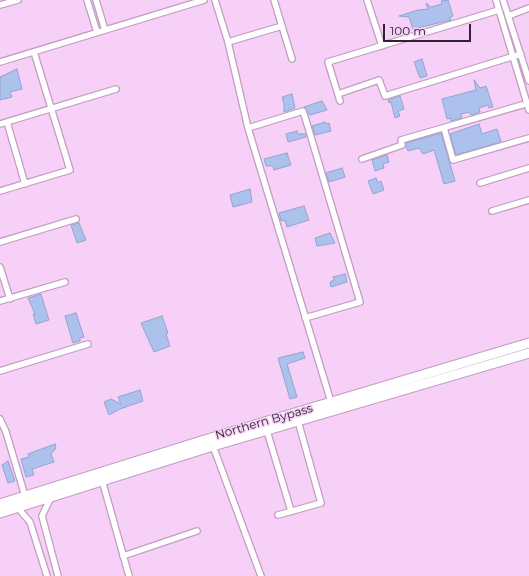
<!DOCTYPE html>
<style>
body{margin:0}
#map{position:relative;width:529px;height:576px;overflow:hidden;background:#f6d0f7;font-family:Montserrat,sans-serif}
canvas{display:block}
.scale{position:absolute;left:383px;top:24px;width:88px;height:18px;box-sizing:border-box;border:2px solid #2f212f;border-top:0;padding-left:5px;font-size:12px;line-height:14px;white-space:nowrap;color:#2f212f;-webkit-text-stroke:3px #f6d0f7;paint-order:stroke}
</style>
<div id="map">
<canvas width="529" height="576"></canvas>
<div class="scale">100 m</div>
</div>
<script>
const ctx = document.querySelector('canvas').getContext('2d');
ctx.lineJoin = 'round';
function fill(path, color) { ctx.fillStyle = color; ctx.fill(path, 'evenodd'); }
const toPath = rows => new Path2D(rows.map(r => 'M' + r).join(''));
function trace(path, color, width, dash) { ctx.strokeStyle = color; ctx.lineWidth = width; ctx.lineCap = dash ? 'butt' : 'round'; ctx.setLineDash(dash || []); ctx.stroke(path); }
function label(font, color, halo, rows, align = 'center') {
  ctx.font = font + ' Montserrat,sans-serif'; ctx.lineWidth = 3; ctx.setLineDash([]); ctx.textBaseline = 'middle'; ctx.strokeStyle = halo; ctx.fillStyle = color; for (const [text, x, y, turn = 0] of rows) {
    ctx.save(); ctx.translate(x, y); ctx.rotate((+turn || 0) * Math.PI / 180); ctx.textAlign = isNaN(turn) ? turn : align; if (halo) ctx.strokeText(text, 0, 0); ctx.fillText(text, 0, 0); ctx.restore();
  }
}
const building = toPath([
 [448,0,453,16,450,17,451,20,413,29,409,17,399,16,418,10,428,9,426,3,431,7,442,4,441,1,448,0],
 [422,59,427,76,420,78,414,62,422,59],
 [17,69,22,89,10,92,12,97,0,100,0,77,17,69],
 [474,80,480,88,486,86,493,107,489,108,488,105,479,108,480,112,471,115,469,112,461,114,462,118,451,121,451,118,447,119,442,99,476,90,474,80],
 [292,94,295,108,284,112,284,104,282,97,292,94],
 [400,96,404,109,398,111,400,116,395,118,391,102,389,103,388,100,400,96],
 [322,101,327,110,310,115,304,107,322,101],
 [325,122,326,124,329,123,331,131,315,135,312,126,325,122],
 [479,124,482,134,497,129,501,142,456,155,450,134,479,124],
 [297,131,298,134,306,134,306,137,288,142,286,134,297,131],
 [441,133,455,181,444,184,434,150,423,154,419,148,408,151,406,147,406,143,441,133],
 [287,153,291,165,274,170,273,166,266,166,264,159,287,153],
 [387,155,389,162,383,164,384,168,375,171,372,160,387,155],
 [342,168,345,177,329,182,326,173,342,168],
 [376,178,378,183,381,181,384,190,373,194,368,181,376,178],
 [250,189,252,202,233,207,230,195,250,189],
 [304,206,309,220,287,227,285,220,281,221,279,213,304,206],
 [79,223,86,240,77,243,71,225,79,223],
 [330,233,335,243,317,246,315,238,330,233],
 [345,274,347,282,331,287,330,282,334,280,333,277,345,274],
 [41,294,49,320,36,324,33,314,35,314,28,298,41,294],
 [76,313,84,337,80,338,80,341,73,343,65,316,76,313],
 [162,316,168,333,166,334,170,346,154,352,141,323,162,316],
 [303,352,305,358,287,364,297,397,290,399,278,358,303,352],
 [140,390,143,401,120,409,109,415,104,402,111,399,121,404,118,397,140,390],
 [55,444,56,448,51,454,54,462,32,469,34,475,26,477,21,459,29,457,28,454,55,444],
 [8,461,15,481,8,483,2,465,8,461]
]);
fill(building, '#acc1ec');
trace(building, '#91a4cf', 1);
const street = toPath([
 [87,0,97,32],
 [96,0,105,30],
 [215,0,228,42,248,128,331,402],
 [274,0,292,59],
 [367,0,382,46],
 [496,0,529,110],
 [503,0,529,81],
 [0,5,18,0],
 [508,16,529,8],
 [228,42,282,26],
 [0,62,204,0],
 [338,94,379,80,385,96,521,54],
 [340,101,328,62,499,10],
 [7,122,25,184],
 [0,124,116,89],
 [248,128,303,111,308,127,360,302,305,318],
 [444,128,453,160,529,138],
 [362,159,402,145,401,140,529,103],
 [480,183,529,168],
 [0,191,70,170,34,52],
 [492,211,529,200],
 [0,242,76,219],
 [0,267,10,299],
 [0,301,65,282],
 [0,371,88,344],
 [0,419,6,432,25,496],
 [267,431,291,511],
 [213,446,261,576],
 [102,480,129,576],
 [51,497,42,516,58,576],
 [18,508,30,522,47,576],
 [278,515,321,503,298,421],
 [123,556,197,531]
]);
const primary = toPath([
 [0,504,211,438,529,343],
 [0,513,213,446,529,353]
]);
trace(street, '#c19dc2', 8);
trace(primary, '#c19dc2', 11);
trace(street, '#fff', 5.5);
trace(primary, '#fff', 9);
label('12px', '#2f212f', '#f6d0f7', [
 ["Northern Bypass",264,422,-16]
]);
</script>
